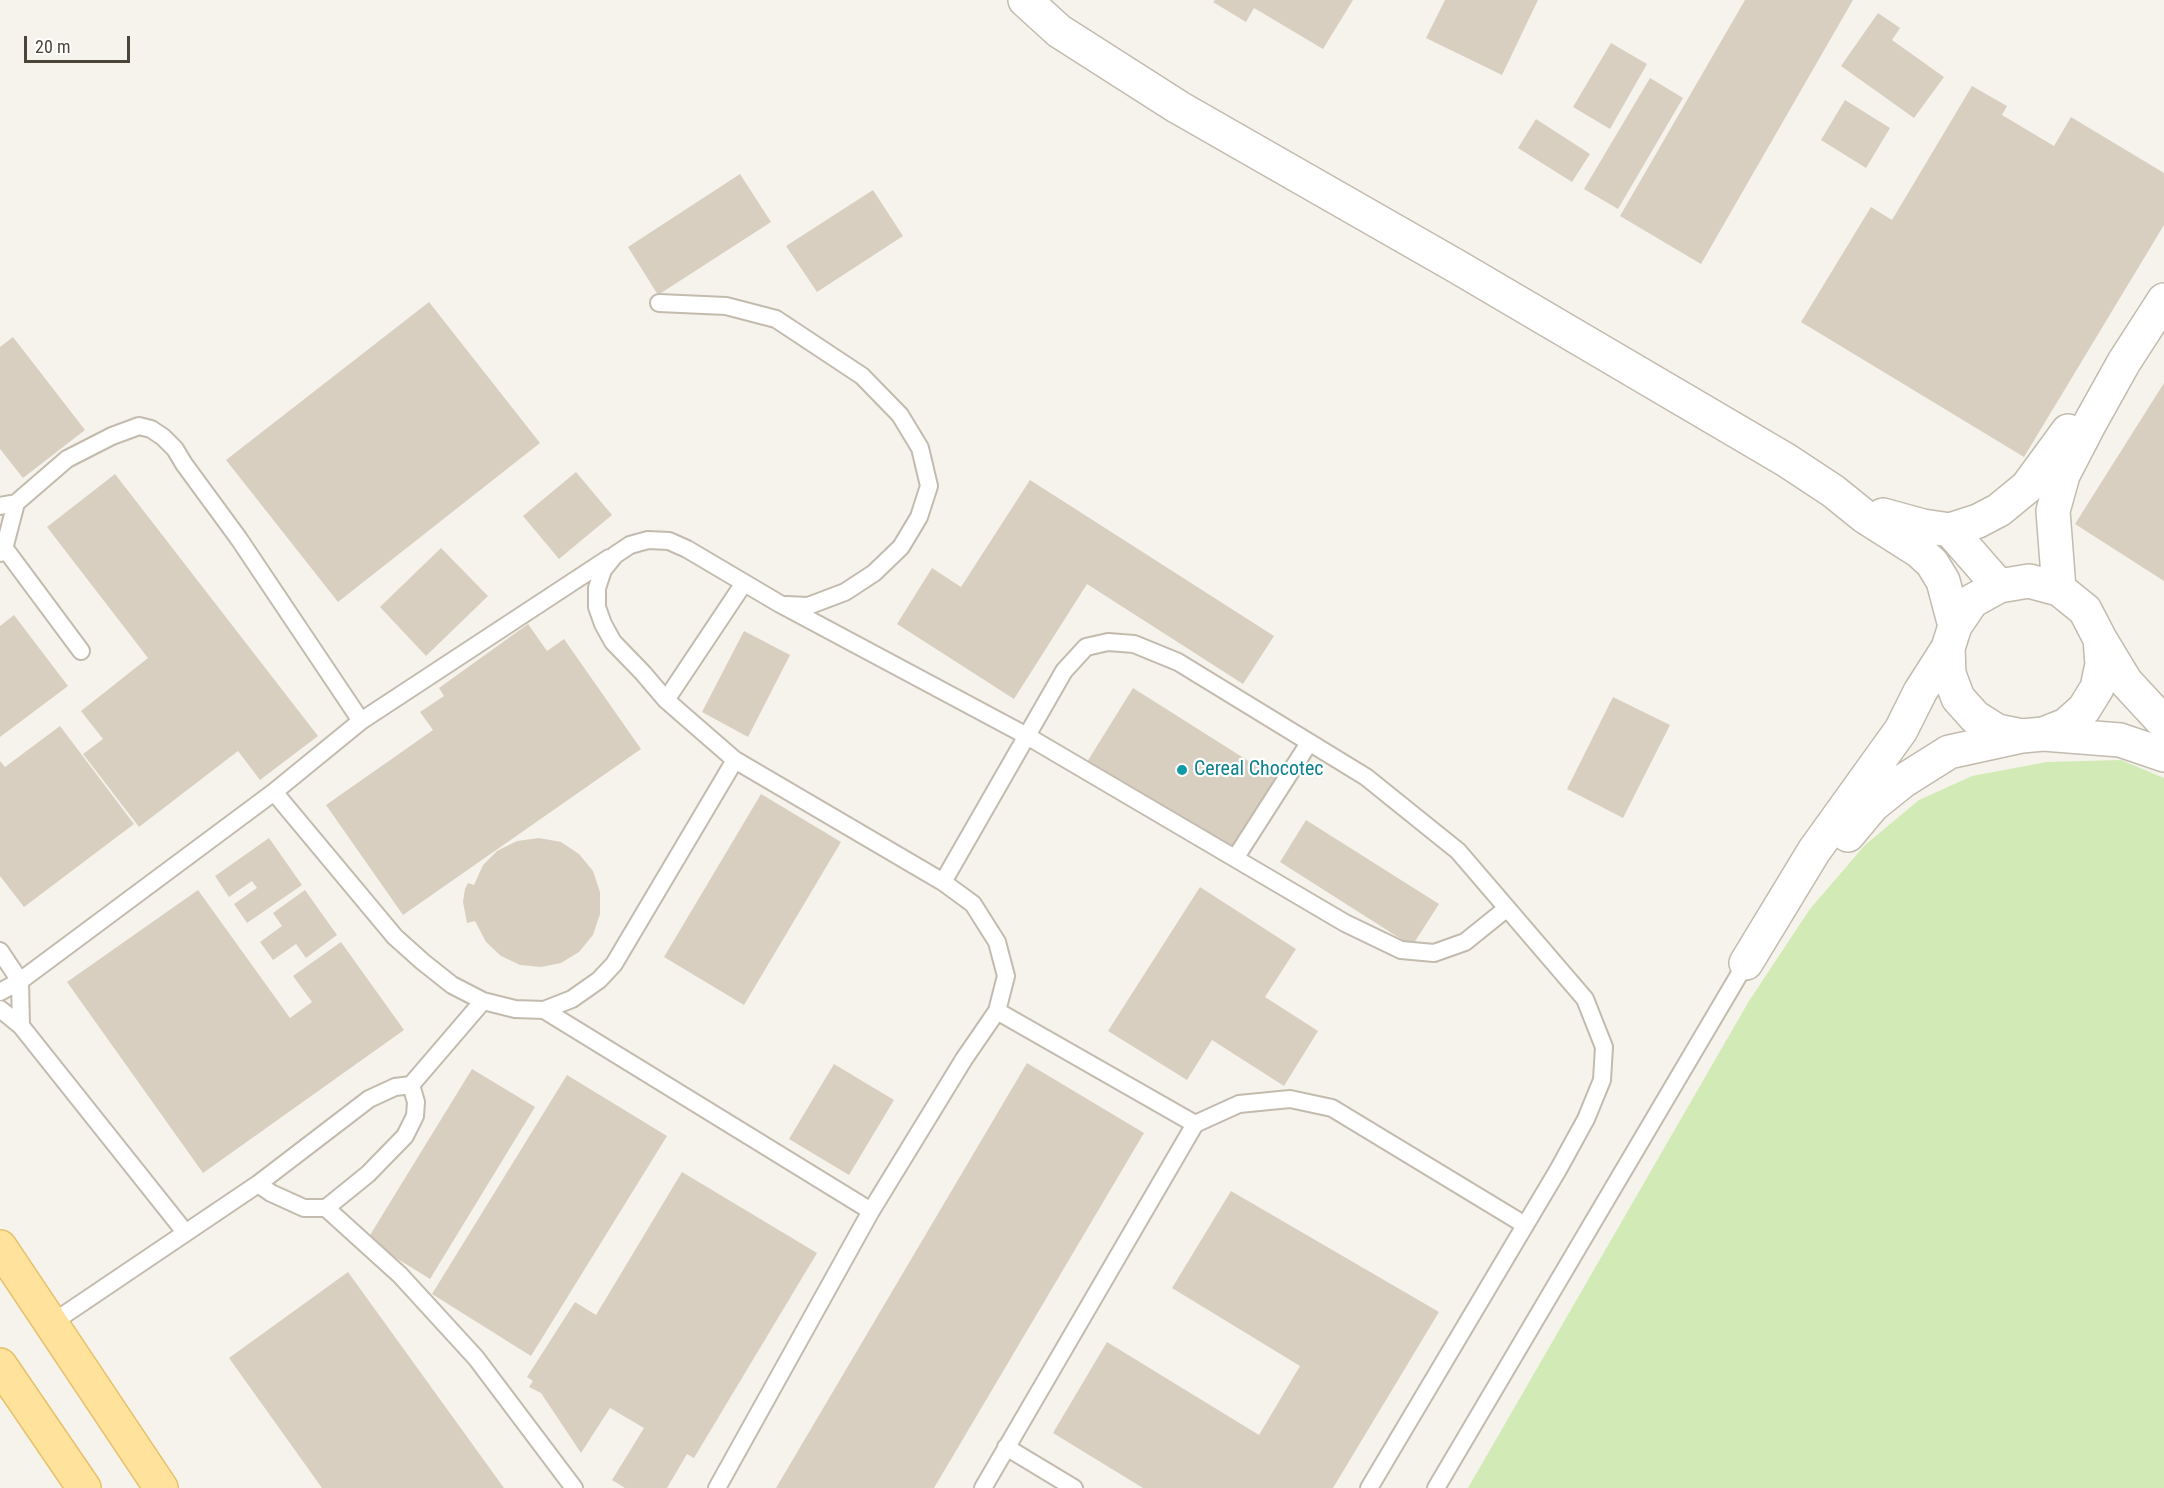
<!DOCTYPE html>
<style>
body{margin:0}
#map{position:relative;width:2164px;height:1488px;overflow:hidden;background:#f6f3ec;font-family:"Roboto Condensed",sans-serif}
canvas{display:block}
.scale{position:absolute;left:24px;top:36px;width:106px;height:27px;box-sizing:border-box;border:3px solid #4b4439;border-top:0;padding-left:8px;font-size:18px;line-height:21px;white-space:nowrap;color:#4b4439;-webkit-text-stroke:4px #fff;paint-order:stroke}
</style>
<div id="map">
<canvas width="2164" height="1488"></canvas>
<div class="scale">20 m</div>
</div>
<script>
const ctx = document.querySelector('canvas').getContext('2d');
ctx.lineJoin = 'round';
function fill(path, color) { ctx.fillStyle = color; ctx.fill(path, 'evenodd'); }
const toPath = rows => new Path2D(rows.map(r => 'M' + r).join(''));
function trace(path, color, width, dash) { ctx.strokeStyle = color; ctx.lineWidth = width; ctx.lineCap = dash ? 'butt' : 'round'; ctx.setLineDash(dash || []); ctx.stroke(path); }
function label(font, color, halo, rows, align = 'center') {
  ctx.font = font + ' "Roboto Condensed",sans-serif'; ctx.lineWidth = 4.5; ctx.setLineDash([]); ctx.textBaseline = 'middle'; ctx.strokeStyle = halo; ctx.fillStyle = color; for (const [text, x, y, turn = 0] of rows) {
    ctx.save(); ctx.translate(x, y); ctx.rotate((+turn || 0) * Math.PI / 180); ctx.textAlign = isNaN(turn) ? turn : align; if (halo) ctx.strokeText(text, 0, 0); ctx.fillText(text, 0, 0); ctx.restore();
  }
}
fill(toPath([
 [2121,760,2164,778,2164,1488,1468,1488,1749,1001,1810,909,1865,845,1919,800,1972,776,2047,762]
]), '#d2eab5');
fill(toPath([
 [1215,0,1353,0,1323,49,1254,8,1246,22,1213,2],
 [1445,0,1538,0,1502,75,1426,38],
 [1745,0,1853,0,1701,264,1620,216],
 [1878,13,1900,28,1892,40,1944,77,1914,118,1841,66],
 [1611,43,1647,64,1610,129,1573,107],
 [1650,78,1683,98,1618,209,1584,189],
 [1972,86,2007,106,2002,115,2054,146,2071,117,2164,173,2164,225,2024,457,1801,322,1871,207,1892,220],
 [1845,100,1890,128,1866,168,1821,140],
 [1536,119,1590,154,1572,182,1518,148],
 [740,174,771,222,658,295,628,247],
 [873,190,903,236,817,292,786,246],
 [429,302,540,443,338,602,226,460],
 [13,337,85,430,23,478,0,449,0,347],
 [2164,383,2164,581,2075,524],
 [576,472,612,515,559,559,523,516],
 [115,474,318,736,260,780,238,751,139,827,83,754,103,739,81,711,148,658,47,527],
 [1030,480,1274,636,1243,684,1087,584,1014,699,897,624,932,568,961,587],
 [441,548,488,596,426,656,380,607],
 [14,615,68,686,0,737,0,626],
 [528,624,547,651,564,639,641,749,403,915,326,805,433,730,420,712,444,696,439,688],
 [744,631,790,655,748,737,702,712],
 [1133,688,1277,779,1231,853,1087,762],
 [1613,697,1670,725,1623,818,1567,789],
 [60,726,134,824,24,907,0,876,0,761,5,767],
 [761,794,841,842,744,1005,664,957],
 [1306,820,1439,904,1412,946,1280,862],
 [269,838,302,885,247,923,234,904,257,888,252,881,229,897,215,876],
 [539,838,561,842,579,854,593,871,600,892,600,914,593,935,579,952,561,963,541,967,520,965,501,956,486,942,475,921,467,923,463,902,465,889,468,883,474,885,483,865,497,851,517,841],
 [1200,887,1296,949,1265,997,1318,1031,1284,1086,1212,1040,1187,1080,1108,1031],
 [198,890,290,1018,312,1002,293,976,341,942,404,1030,203,1173,67,982],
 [305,890,337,935,306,958,296,944,273,960,260,942,282,926,273,913],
 [1027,1063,1144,1133,934,1488,776,1488],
 [834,1064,894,1100,849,1175,789,1139],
 [472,1069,535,1107,430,1279,367,1240],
 [567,1075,667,1136,531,1356,432,1294],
 [682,1172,817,1253,694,1458,687,1454,667,1488,625,1488,612,1480,644,1428,610,1408,581,1453,541,1393,529,1387,533,1381,527,1377,575,1302,596,1315],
 [1231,1191,1439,1312,1333,1488,1143,1488,1053,1433,1107,1342,1259,1435,1300,1366,1172,1288],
 [348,1272,504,1488,322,1488,229,1358]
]), '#d8cfc1');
const lane = toPath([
 [659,303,726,306,776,319,862,376,900,415,920,448,929,486,919,517,901,547,874,573,845,592,808,606,786,605],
 [0,506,16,503,67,459,112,436,139,426,151,429,163,437,175,449,184,464,239,539,361,721],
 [0,542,81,651],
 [0,553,4,549,16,503],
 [666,700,744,583],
 [274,792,395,937,423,962,452,985,483,1001,515,1009,544,1010,572,999,599,980,614,964,735,760],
 [1236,857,1309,743],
 [943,882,1064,671,1086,647,1108,642,1134,644,1178,662,1366,777,1458,851,1585,999,1604,1047,1602,1080,1586,1119,1558,1170,1369,1488],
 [0,951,20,981,21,1026],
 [0,992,20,981,274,792,361,721,609,558],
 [0,1009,21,1026,185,1232],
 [544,1010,871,1211],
 [997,1011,1006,976,997,942,973,904,943,882,735,760,666,700,643,673,613,642,603,624,597,607,597,588,603,570,615,555,630,545,648,540,669,541,687,549,780,604,1027,736,1345,923,1401,950,1434,953,1465,942,1506,909],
 [1195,1124,1239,1104,1290,1099,1332,1108,1525,1225],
 [258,1184,271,1193,304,1208,326,1208,368,1174,405,1136,415,1116,416,1102,411,1085],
 [326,1208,400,1275,476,1358,574,1488],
 [52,1323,258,1184,369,1099,395,1087,411,1085,483,1001],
 [1006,1447,1074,1488],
 [717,1488,871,1211,964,1059,997,1011,1195,1124,983,1488],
 [1436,1488,1746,963]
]);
const street = toPath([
 [1025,0,1059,31,1178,107,1456,266,1786,460,1833,491,1864,516,1919,551,1932,563,1943,581,1955,626],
 [1883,515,1923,526,1950,530,1978,521,1999,510,2027,487,2068,431],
 [1950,530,1999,586],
 [2059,589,2029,581,1999,586,1972,601,1955,626,1948,648,1949,674,1958,698,1975,717,1997,731,2022,736,2043,734,2066,725,2084,709,2097,688,2102,664,2100,639,2085,610,2059,589,2053,511,2063,475,2090,423,2124,362,2164,300],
 [2100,639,2126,682,2164,723],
 [2043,734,2120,740,2164,755],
 [1848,835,1873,805,1903,781,1949,752,2022,736],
 [1746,963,1814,851,1901,730,1920,692,1948,648]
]);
const primary = toPath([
 [0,1247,161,1488],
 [0,1365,84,1488]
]);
trace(lane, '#c2bbae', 20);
trace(street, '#c2bbae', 36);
trace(primary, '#e6c16a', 36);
trace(lane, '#fff', 16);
trace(street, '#fff', 33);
trace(primary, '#ffe39c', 33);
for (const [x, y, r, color] of [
 [1182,770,6,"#0f9aa8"]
]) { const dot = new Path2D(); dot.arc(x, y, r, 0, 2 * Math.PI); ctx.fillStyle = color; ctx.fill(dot); trace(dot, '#fff', 2); }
label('20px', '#0d838f', '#fff', [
 ["Cereal Chocotec",1194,770]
], 'left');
</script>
